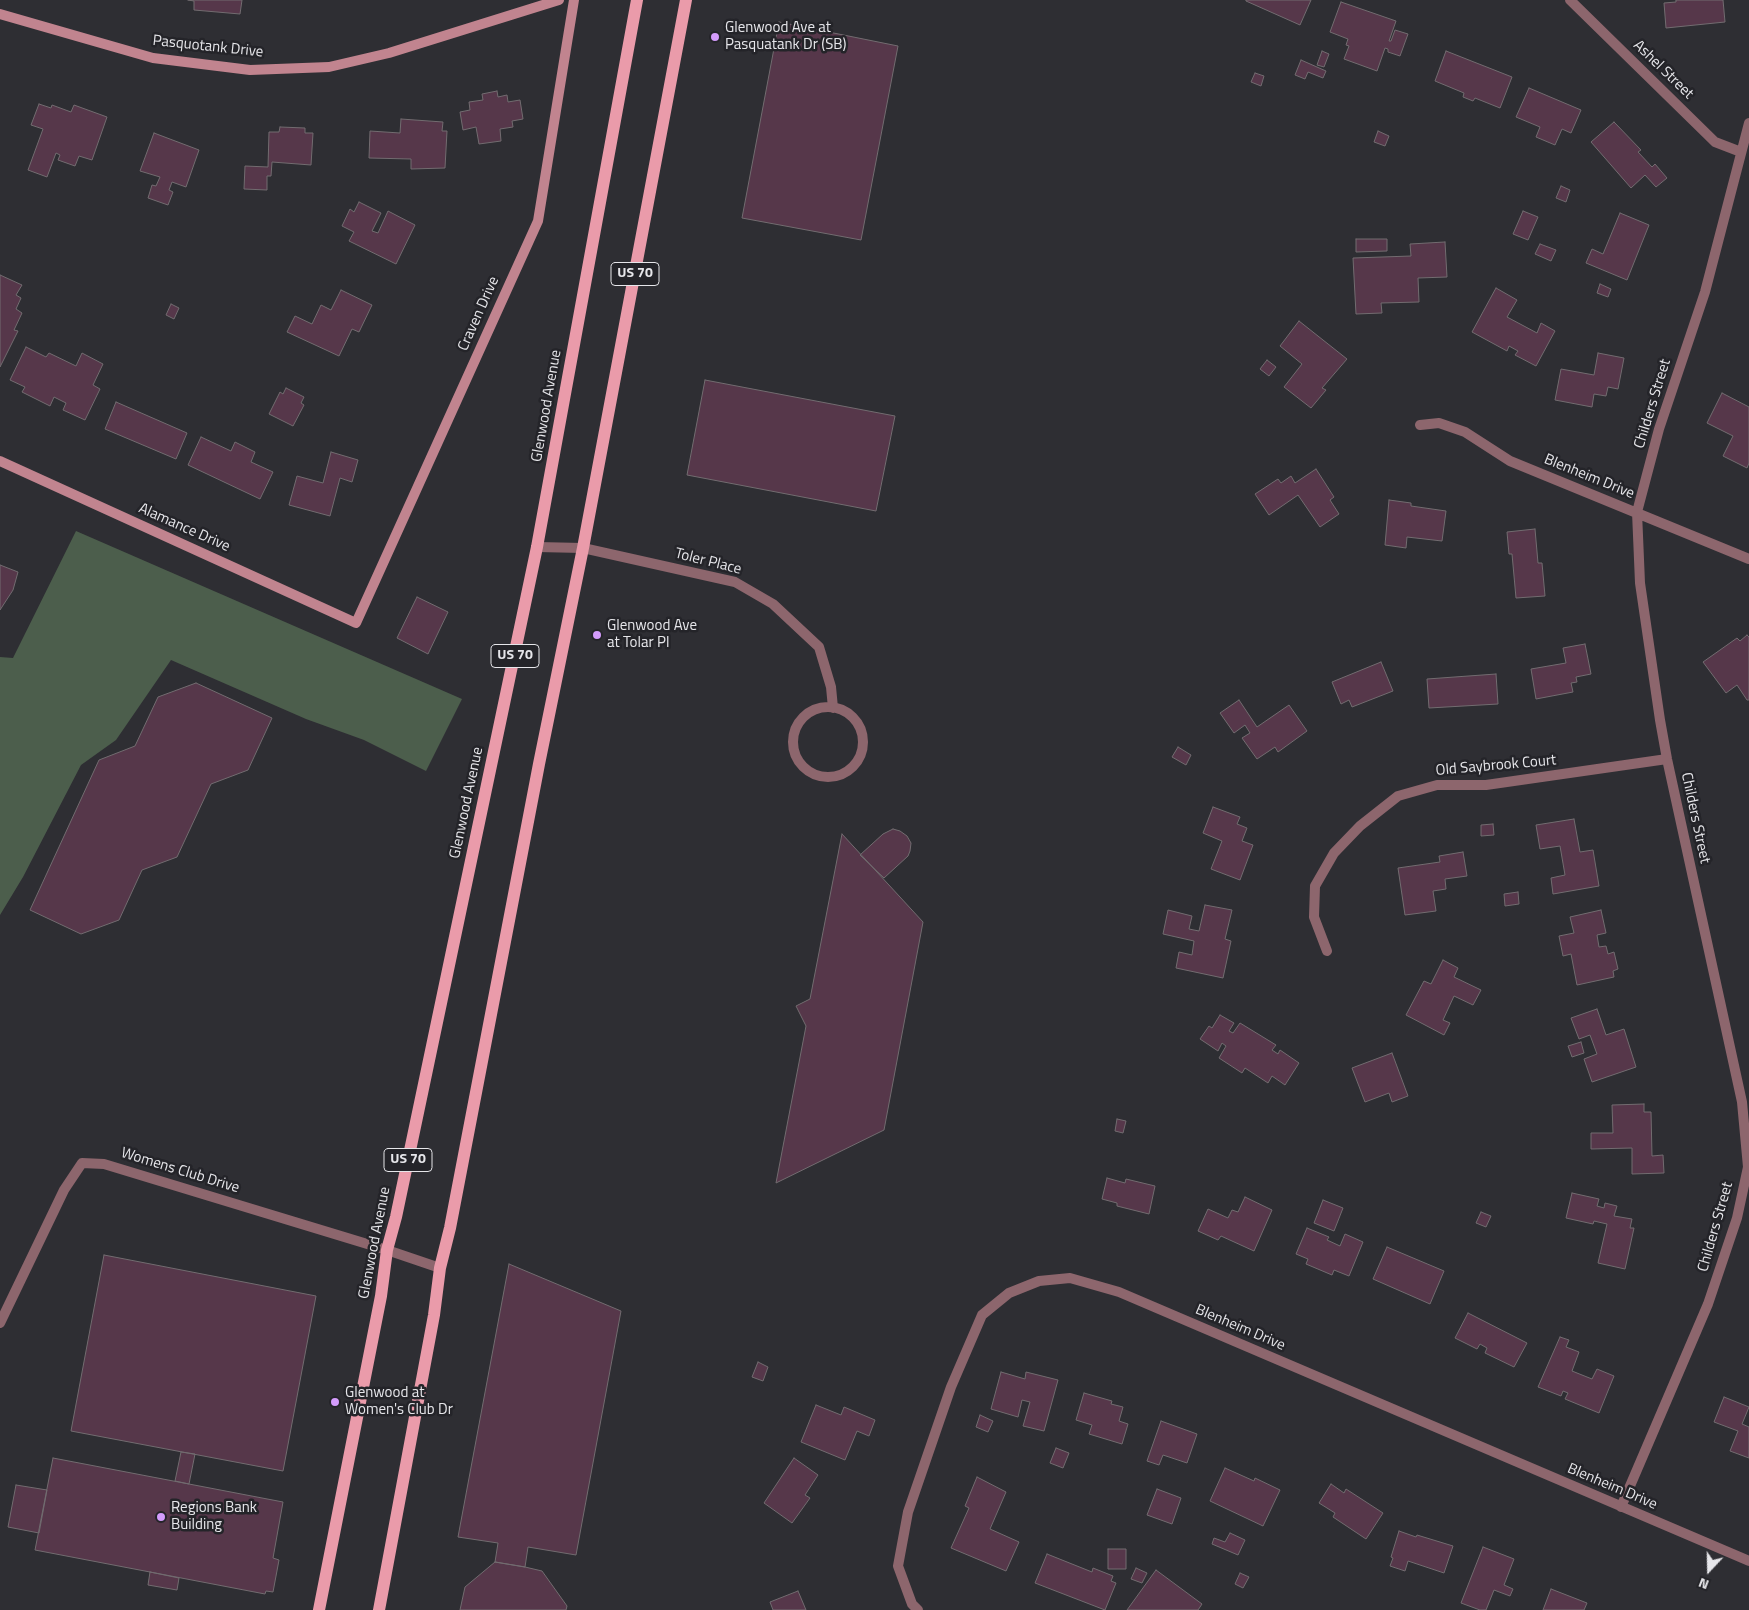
<!DOCTYPE html>
<style>
body{margin:0}
#map{position:relative;width:1749px;height:1610px;overflow:hidden;background:#2e2e33;font-family:"Titillium Web",sans-serif}
canvas{display:block}
.north{position:absolute;left:1684px;top:1545px;width:50px;height:50px;-webkit-text-stroke:4px #242429;paint-order:stroke;rotate:201deg;font-size:14px;font-weight:700;line-height:20px;text-align:center;color:#e6e6ea}
.north::after{content:'';display:block;margin:auto;width:18px;height:22px;background:#e6e6ea;clip-path:polygon(50% 0,100% 100%,50% 72%,0 100%)}
</style>
<div id="map">
<canvas width="1749" height="1610"></canvas>
<div class="north">N</div>
</div>
<script>
const ctx = document.querySelector('canvas').getContext('2d');
ctx.lineJoin = 'round';
function fill(path, color) { ctx.fillStyle = color; ctx.fill(path, 'evenodd'); }
const toPath = rows => new Path2D(rows.map(r => 'M' + r).join(''));
function trace(path, color, width, dash) { ctx.strokeStyle = color; ctx.lineWidth = width; ctx.lineCap = dash ? 'butt' : 'round'; ctx.setLineDash(dash || []); ctx.stroke(path); }
function label(font, color, halo, rows, align = 'center') {
  ctx.font = font + ' "Titillium Web",sans-serif'; ctx.lineWidth = 5; ctx.setLineDash([]); ctx.textBaseline = 'middle'; ctx.strokeStyle = halo; ctx.fillStyle = color; for (const [text, x, y, turn = 0] of rows) {
    ctx.save(); ctx.translate(x, y); ctx.rotate((+turn || 0) * Math.PI / 180); ctx.textAlign = isNaN(turn) ? turn : align; if (halo) ctx.strokeText(text, 0, 0); ctx.fillText(text, 0, 0); ctx.restore();
  }
}
fill(toPath([
 [76,531,462,699,426,771,364,740,306,719,171,660,116,740,81,765,23,877,0,915,0,657,13,658]
]), '#4c5e4c');
const building = toPath([
 [188,0,242,0,240,14,194,10,194,1,188,0],
 [1246,0,1311,0,1300,25,1246,1,1246,0],
 [1676,0,1723,0,1725,22,1666,28,1664,3,1676,2,1676,0],
 [1341,2,1396,21,1389,41,1391,41,1395,30,1408,34,1400,56,1388,52,1388,49,1385,48,1377,71,1344,59,1349,46,1346,45,1348,39,1330,32,1341,2],
 [779,22,898,46,861,240,742,218,779,22],
 [1322,51,1329,54,1324,67,1317,65,1322,51],
 [1446,51,1512,77,1500,108,1475,98,1473,101,1463,97,1464,93,1435,81,1446,51],
 [1301,60,1326,71,1323,78,1308,72,1305,79,1295,75,1301,60],
 [1255,73,1264,76,1261,86,1251,82,1255,73],
 [1529,88,1581,110,1571,133,1562,129,1555,145,1536,137,1540,127,1516,117,1529,88],
 [497,91,498,97,507,95,508,102,520,100,523,119,512,121,513,127,500,129,501,141,479,144,476,127,463,130,460,112,470,110,469,102,483,100,482,94,497,91],
 [39,104,51,108,52,105,71,112,74,105,107,117,92,160,79,156,75,166,58,160,60,155,56,153,47,177,28,170,43,129,31,125,39,104],
 [401,119,443,122,442,131,447,131,445,168,411,169,411,159,369,158,370,131,400,133,401,119],
 [1614,122,1641,150,1638,152,1652,167,1655,164,1667,178,1656,187,1645,175,1631,188,1591,142,1614,122],
 [280,127,305,128,305,133,313,133,311,165,272,162,271,176,267,176,267,190,244,189,245,166,268,167,269,132,279,132,280,127],
 [1378,131,1389,136,1385,146,1374,142,1378,131],
 [154,133,199,150,186,187,172,182,169,190,173,192,168,205,148,198,152,185,156,186,160,177,140,171,154,133],
 [1561,186,1570,190,1566,202,1556,198,1561,186],
 [359,202,381,213,372,231,378,233,388,211,415,225,396,264,349,241,354,232,342,226,350,209,354,212,359,202],
 [1523,211,1538,217,1528,240,1513,234,1523,211],
 [1620,213,1649,225,1627,280,1586,263,1592,249,1603,254,1620,213],
 [1356,239,1387,239,1387,251,1356,252,1356,239],
 [1445,242,1447,277,1418,278,1419,302,1381,303,1382,313,1356,314,1353,258,1411,256,1410,244,1445,242],
 [1540,244,1556,250,1551,261,1535,254,1540,244],
 [0,275,22,285,16,295,21,298,16,309,22,313,14,330,18,331,0,367,0,275],
 [1600,284,1611,289,1608,297,1597,293,1600,284],
 [1496,288,1517,300,1507,317,1537,333,1541,323,1555,331,1536,366,1515,355,1518,351,1509,346,1507,351,1472,332,1496,288],
 [341,290,372,305,359,332,352,329,339,356,287,332,295,316,312,324,321,305,331,310,341,290],
 [171,304,179,308,174,319,166,315,171,304],
 [1299,321,1347,359,1322,388,1326,390,1311,408,1284,387,1302,364,1280,346,1299,321],
 [26,347,46,357,49,353,76,366,82,353,103,364,93,385,100,389,85,420,63,410,66,403,54,397,50,406,22,392,25,387,10,380,26,347],
 [1598,353,1624,358,1618,389,1608,387,1606,396,1594,394,1592,407,1555,400,1561,369,1594,375,1598,353],
 [1267,360,1276,367,1269,376,1260,369,1267,360],
 [705,380,895,416,876,511,687,475,705,380],
 [286,388,304,397,301,403,304,405,293,426,269,414,280,392,283,394,286,388],
 [1722,393,1749,407,1749,463,1747,468,1723,456,1733,436,1707,423,1722,393],
 [116,402,187,433,176,459,105,429,116,402],
 [201,437,231,451,235,442,255,452,251,462,273,472,260,499,188,465,201,437],
 [331,452,358,460,352,482,340,478,330,516,289,505,297,476,323,483,331,452],
 [1316,469,1334,497,1330,500,1339,514,1320,527,1298,495,1269,515,1255,494,1278,479,1281,483,1291,476,1295,483,1316,469],
 [1389,500,1411,503,1411,506,1446,511,1442,541,1407,537,1406,548,1385,545,1389,500],
 [1535,529,1538,563,1542,563,1545,596,1516,598,1512,554,1509,554,1507,532,1535,529],
 [0,565,18,572,13,590,0,610,0,565],
 [417,597,448,612,428,654,397,638,417,597],
 [1747,635,1749,637,1749,700,1747,700,1737,685,1726,693,1703,662,1737,638,1740,641,1747,635],
 [1585,644,1591,674,1576,677,1577,682,1571,683,1573,692,1536,699,1531,669,1566,663,1563,648,1585,644],
 [1381,662,1393,691,1352,707,1349,700,1341,704,1332,682,1381,662],
 [1496,674,1498,704,1429,708,1427,679,1496,674],
 [196,683,272,718,248,770,211,784,177,857,142,870,119,920,81,934,30,910,99,760,135,746,158,697,196,683],
 [1239,700,1257,727,1289,705,1307,731,1278,752,1275,747,1257,759,1242,738,1250,733,1245,725,1234,733,1220,713,1239,700],
 [1178,747,1191,755,1186,765,1172,757,1178,747],
 [1213,807,1240,817,1237,824,1247,828,1242,841,1253,845,1240,880,1211,869,1222,841,1203,833,1213,807],
 [1574,819,1580,852,1593,850,1599,886,1553,894,1551,878,1565,875,1560,846,1540,849,1536,825,1574,819],
 [1493,824,1494,835,1481,836,1481,825,1493,824],
 [893,829,900,831,907,836,911,843,910,851,908,856,884,878,860,855,883,834,893,829],
 [842,834,923,922,884,1130,776,1183,806,1026,796,1006,810,999,842,834],
 [1463,852,1467,876,1445,879,1446,889,1433,891,1436,911,1405,915,1398,868,1440,862,1439,856,1463,852],
 [1518,892,1519,904,1505,906,1504,894,1518,892],
 [1205,905,1232,910,1225,939,1231,941,1223,978,1176,968,1179,952,1192,955,1194,941,1163,934,1168,910,1192,916,1189,929,1199,931,1205,905],
 [1601,910,1606,933,1597,935,1599,947,1606,946,1608,954,1614,952,1618,969,1613,971,1614,977,1577,985,1571,954,1563,956,1559,936,1574,933,1570,917,1601,910],
 [1443,960,1458,968,1454,977,1481,990,1473,1005,1454,996,1443,1020,1450,1023,1444,1035,1406,1015,1424,981,1431,984,1443,960],
 [1597,1009,1606,1035,1624,1029,1636,1067,1592,1082,1584,1059,1597,1054,1590,1035,1579,1039,1571,1018,1597,1009],
 [1220,1015,1234,1023,1229,1031,1233,1033,1240,1023,1276,1045,1272,1050,1278,1054,1280,1050,1299,1063,1285,1085,1272,1076,1268,1083,1245,1068,1242,1073,1219,1058,1226,1046,1222,1043,1218,1051,1200,1039,1209,1026,1212,1028,1220,1015],
 [1581,1042,1584,1053,1572,1057,1568,1046,1581,1042],
 [1392,1053,1408,1096,1392,1102,1389,1093,1365,1102,1352,1068,1392,1053],
 [1644,1104,1644,1112,1651,1112,1652,1156,1663,1155,1664,1173,1632,1174,1632,1148,1591,1149,1591,1133,1613,1133,1612,1105,1644,1104],
 [1117,1119,1126,1121,1123,1133,1115,1131,1117,1119],
 [1107,1178,1125,1183,1126,1179,1155,1186,1149,1214,1117,1206,1117,1203,1102,1199,1107,1178],
 [1572,1193,1599,1199,1597,1206,1604,1208,1605,1203,1617,1206,1614,1216,1632,1219,1630,1228,1634,1228,1625,1269,1598,1263,1607,1224,1594,1221,1593,1224,1566,1218,1572,1193],
 [1245,1197,1272,1210,1254,1251,1221,1236,1218,1240,1198,1231,1208,1209,1228,1218,1232,1210,1238,1212,1245,1197],
 [1323,1200,1343,1208,1334,1231,1314,1223,1323,1200],
 [1481,1212,1491,1216,1486,1227,1476,1223,1481,1212],
 [1307,1228,1329,1237,1327,1240,1340,1246,1345,1234,1363,1242,1349,1276,1334,1270,1332,1275,1306,1264,1308,1259,1296,1254,1307,1228],
 [1387,1247,1444,1271,1430,1304,1373,1279,1387,1247],
 [104,1255,316,1296,283,1471,71,1431,104,1255],
 [509,1264,621,1311,576,1555,528,1547,525,1567,495,1562,498,1543,458,1537,509,1264],
 [1468,1313,1527,1343,1514,1367,1485,1353,1487,1348,1480,1344,1477,1349,1455,1338,1468,1313],
 [1560,1337,1569,1340,1566,1347,1579,1352,1572,1371,1592,1379,1597,1369,1614,1376,1599,1413,1565,1399,1568,1393,1563,1391,1561,1396,1538,1387,1560,1337],
 [758,1362,768,1367,763,1381,752,1377,758,1362],
 [1001,1372,1025,1379,1026,1372,1058,1380,1044,1431,1023,1426,1030,1402,1022,1400,1018,1417,991,1409,1001,1372],
 [1084,1393,1112,1401,1111,1404,1123,1407,1119,1421,1128,1424,1122,1444,1089,1434,1092,1425,1076,1420,1084,1393],
 [1724,1397,1749,1407,1742,1424,1749,1427,1749,1458,1730,1451,1738,1431,1714,1422,1724,1397],
 [816,1405,841,1415,844,1407,875,1420,869,1436,857,1431,845,1460,801,1442,816,1405],
 [980,1415,993,1421,988,1432,976,1427,980,1415],
 [1161,1421,1197,1434,1187,1463,1163,1455,1159,1465,1147,1461,1161,1421],
 [1056,1448,1069,1453,1063,1468,1050,1463,1056,1448],
 [181,1452,195,1454,189,1484,175,1481,181,1452],
 [53,1458,283,1502,273,1558,279,1560,273,1592,266,1591,265,1594,35,1550,53,1458],
 [794,1458,818,1475,805,1495,810,1498,792,1523,764,1503,794,1458],
 [1225,1468,1254,1481,1255,1478,1280,1490,1263,1526,1210,1501,1225,1468],
 [977,1477,1006,1492,990,1529,1019,1542,1006,1571,951,1548,969,1508,965,1506,977,1477],
 [1331,1484,1344,1493,1346,1489,1383,1513,1366,1539,1333,1517,1335,1513,1319,1503,1331,1484],
 [16,1485,47,1490,39,1533,8,1527,16,1485],
 [1157,1489,1181,1498,1172,1524,1147,1515,1157,1489],
 [1399,1531,1416,1537,1417,1535,1453,1546,1444,1573,1408,1561,1405,1571,1390,1566,1393,1558,1391,1557,1399,1531],
 [1230,1533,1245,1540,1238,1555,1212,1544,1214,1538,1225,1542,1230,1533],
 [1483,1547,1514,1559,1504,1585,1513,1589,1510,1596,1494,1590,1486,1610,1480,1610,1461,1603,1483,1547],
 [1108,1549,1126,1549,1126,1569,1108,1569,1108,1549],
 [1047,1554,1092,1572,1093,1568,1113,1576,1111,1581,1116,1583,1105,1610,1035,1583,1047,1554],
 [495,1562,525,1567,542,1571,567,1606,566,1610,460,1610,465,1587,495,1562],
 [1136,1568,1147,1573,1142,1583,1131,1579,1136,1568],
 [1156,1570,1202,1604,1198,1610,1127,1610,1156,1570],
 [150,1572,179,1578,177,1590,148,1585,150,1572],
 [1240,1573,1249,1577,1243,1588,1235,1584,1240,1573],
 [1551,1589,1587,1603,1584,1610,1543,1610,1551,1589],
 [798,1591,806,1610,773,1610,770,1602,798,1591]
]);
fill(building, '#56374a');
trace(building, '#726c70', 1);
trace(toPath([
 [1570,0,1715,142,1741,152],
 [1420,425,1439,423,1465,432,1510,461,1749,559],
 [537,547,583,548,735,582,773,604,819,647,831,687,833,708],
 '793 742a35 35 0 1 1 70 0a35 35 0 1 1-70 0Z',
 [1327,951,1314,917,1315,886,1334,853,1360,826,1398,796,1437,785,1486,785,1667,759],
 [0,1323,64,1190,82,1163,104,1164,387,1250,440,1268],
 [1621,1507,1708,1304,1737,1218,1748,1167,1742,1102,1667,759,1660,720,1640,583,1637,512,1659,429,1705,292,1749,123],
 [918,1610,912,1604,898,1566,908,1512,951,1387,982,1315,1009,1293,1039,1281,1070,1278,1119,1292,1749,1561]
]), '#8d666d', 10);
trace(toPath([
 [0,14,153,58,250,70,329,67,389,53,559,0],
 [0,461,356,623,538,221,574,0]
]), '#c1848f', 10);
trace(toPath([
 [319,1610,381,1296,387,1250,396,1217,537,547,637,0],
 [379,1610,434,1315,440,1268,450,1228,539,764,583,548,686,0]
]), '#ea9baa', 12);
for (const [x, y, r, color] of [
 [715,37,5,"#d49cfc"],
 [597,635,5,"#d49cfc"],
 [335,1402,5,"#d49cfc"],
 [161,1517,5,"#d49cfc"]
]) { const dot = new Path2D(); dot.arc(x, y, r, 0, 2 * Math.PI); ctx.fillStyle = color; ctx.fill(dot); trace(dot, '#242429', 2); }
for (const [x, y, w] of [
 [635,274,48],
 [515,656,48],
 [408,1160,48]
]) { const box = new Path2D(); box.roundRect(x - w / 2, y - 11.5, w, 23, 4); ctx.fillStyle = '#242429'; ctx.fill(box); trace(box, '#e6e6ea', 1); }
label('bold 14px', '#e6e6ea', null, [
 ["US 70",635,274],
 ["US 70",515,656],
 ["US 70",408,1160]
]);
label('15px', '#e6e6ea', '#242429', [
 ["Glenwood Ave at",725,28],
 ["Pasquatank Dr (SB)",725,45],
 ["Glenwood Ave",607,626],
 ["at Tolar Pl",607,643],
 ["Glenwood at",345,1393],
 ["Women's Club Dr",345,1410],
 ["Regions Bank",171,1508],
 ["Building",171,1525]
], 'left');
label('15px', '#e6e6ea', '#242429', [
 ["Pasquotank Drive",208,47,6],
 ["Ashel Street",1663,70,44],
 ["Craven Drive",479,314,-66],
 ["Childers Street",1653,404,-73],
 ["Glenwood Avenue",547,406,-80],
 ["Blenheim Drive",1589,477,22],
 ["Alamance Drive",184,528,24],
 ["Toler Place",708,562,14],
 ["Old Saybrook Court",1496,766,-5],
 ["Glenwood Avenue",467,803,-78],
 ["Childers Street",1695,818,78],
 ["Womens Club Drive",180,1171,17],
 ["Childers Street",1716,1227,-74],
 ["Glenwood Avenue",375,1243,-79],
 ["Blenheim Drive",1240,1328,23],
 ["Blenheim Drive",1612,1487,23]
]);
</script>
